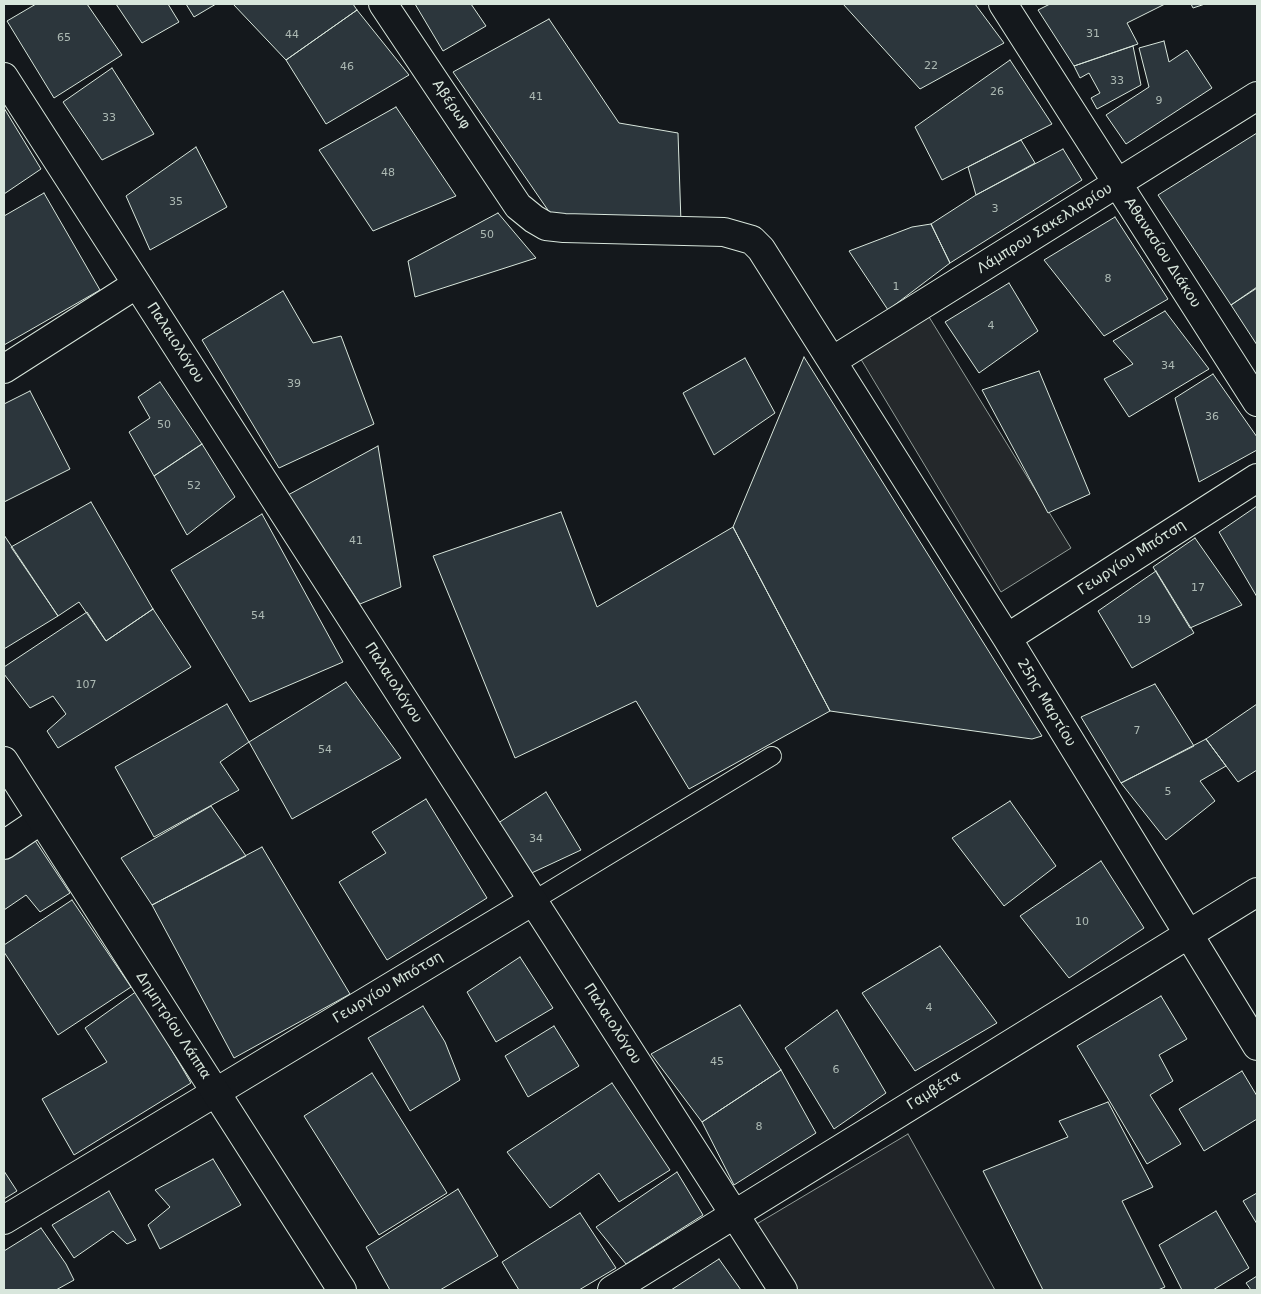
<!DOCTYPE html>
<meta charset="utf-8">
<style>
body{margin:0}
#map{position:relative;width:1261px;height:1294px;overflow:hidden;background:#14181c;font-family:"DejaVu Sans",sans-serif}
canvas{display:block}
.frame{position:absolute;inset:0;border:5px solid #d8e6dc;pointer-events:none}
</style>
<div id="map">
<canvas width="1261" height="1294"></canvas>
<div class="frame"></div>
</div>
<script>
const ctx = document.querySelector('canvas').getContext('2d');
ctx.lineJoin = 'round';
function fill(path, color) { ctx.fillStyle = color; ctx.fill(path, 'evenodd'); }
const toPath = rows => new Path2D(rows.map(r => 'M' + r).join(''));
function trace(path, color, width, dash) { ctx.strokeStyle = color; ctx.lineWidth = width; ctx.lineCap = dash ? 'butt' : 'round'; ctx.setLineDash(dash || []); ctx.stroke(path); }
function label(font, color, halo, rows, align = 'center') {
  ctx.font = font + ' "DejaVu Sans",sans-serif'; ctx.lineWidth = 4; ctx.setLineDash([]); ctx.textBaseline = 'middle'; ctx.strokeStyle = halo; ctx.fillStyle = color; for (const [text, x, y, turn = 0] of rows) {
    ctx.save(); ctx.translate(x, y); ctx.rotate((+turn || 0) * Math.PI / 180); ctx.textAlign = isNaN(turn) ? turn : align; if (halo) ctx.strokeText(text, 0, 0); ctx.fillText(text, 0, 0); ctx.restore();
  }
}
const green = toPath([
 [908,1134,995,1290,790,1290,750,1228,908,1134]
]);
fill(green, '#202428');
trace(green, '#939e99', 1);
const parking = toPath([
 [926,312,1071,548,1001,592,859,356,926,312]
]);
fill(parking, '#24282b');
trace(parking, '#939e99', 1);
const building = toPath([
 [36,4,87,4,122,55,54,98,7,21,36,4],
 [116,4,168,4,179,22,142,43,116,4],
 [186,4,216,4,194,17,186,4],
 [233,4,353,4,357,10,286,60,233,4],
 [415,4,471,4,486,26,443,51,415,4],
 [843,4,975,4,1004,43,920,89,843,4],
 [1050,4,1165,4,1127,23,1138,44,1074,66,1038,10,1050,4],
 [1191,4,1205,4,1193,8,1191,4],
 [357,10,409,75,326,124,286,60,357,10],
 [549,19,619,123,678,133,681,223,552,216,453,72,549,19],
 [1164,41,1169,62,1187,50,1212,88,1126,144,1106,115,1149,87,1139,48,1164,41],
 [1133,46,1141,85,1097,109,1091,98,1100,93,1089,73,1080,78,1074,66,1133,46],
 [1010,60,1052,124,942,180,915,127,1010,60],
 [112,68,154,134,102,160,63,102,112,68],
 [396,107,456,196,373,231,319,150,396,107],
 [4,108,41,169,4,194,4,108],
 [1257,133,1257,287,1231,305,1158,195,1257,133],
 [1021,140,1035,163,976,195,968,167,1021,140],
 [196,147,227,207,150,250,126,196,196,147],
 [1063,149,1082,180,950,263,931,224,976,195,1063,149],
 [44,193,100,290,4,345,4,216,44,193],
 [498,213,536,258,415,297,408,261,498,213],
 [1115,217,1168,299,1104,336,1044,260,1115,217],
 [931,224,950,263,888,310,849,251,912,227,931,224],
 [1009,283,1038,331,979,373,945,322,1009,283],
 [1257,288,1257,345,1231,305,1257,288],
 [283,291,313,343,341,336,374,424,279,468,202,340,283,291],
 [1165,311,1209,369,1129,417,1104,379,1133,364,1113,341,1165,311],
 [804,357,1042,736,1032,739,830,711,733,527,804,357],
 [745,358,775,413,714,455,683,393,745,358],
 [1039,371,1090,494,1048,513,982,390,1039,371],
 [1213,374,1257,437,1257,450,1199,482,1175,398,1213,374],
 [160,382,202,444,154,476,129,432,150,418,138,397,160,382],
 [30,391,70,469,4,502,4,404,30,391],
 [202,444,235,497,187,535,154,476,202,444],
 [378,446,401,587,360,604,288,495,378,446],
 [91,502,153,609,106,641,79,602,58,616,11,547,91,502],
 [1257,506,1257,597,1219,532,1257,506],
 [561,512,597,607,733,527,830,711,689,789,636,701,515,758,433,556,561,512],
 [262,514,343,662,250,702,171,570,262,514],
 [4,535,58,616,4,649,4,535],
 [1195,538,1242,605,1190,628,1153,567,1195,538],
 [1156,571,1194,633,1132,668,1098,611,1156,571],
 [153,609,191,667,58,748,47,731,66,714,53,696,30,708,4,674,4,667,87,612,106,641,153,609],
 [346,682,401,758,292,819,249,742,346,682],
 [1155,684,1194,746,1121,783,1081,717,1155,684],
 [227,704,249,742,220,762,239,790,154,837,115,767,227,704],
 [1257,704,1257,770,1238,782,1206,739,1257,704],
 [1206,739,1226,766,1200,781,1215,801,1166,840,1121,783,1206,739],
 [546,792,581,850,523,877,492,827,546,792],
 [426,799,487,898,387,960,339,882,386,853,372,832,426,799],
 [1010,801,1056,866,1004,906,952,838,1010,801],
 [211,806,246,856,152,905,121,858,211,806],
 [32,836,70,893,40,912,26,895,4,910,4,856,32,836],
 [262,847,350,994,234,1058,152,905,262,847],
 [1101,861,1144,928,1069,978,1020,916,1101,861],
 [72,900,131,987,58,1035,4,952,4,945,72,900],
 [940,946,997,1023,915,1071,862,993,940,946],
 [520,957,553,1008,496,1042,467,992,520,957],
 [137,991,191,1083,74,1155,42,1099,107,1062,85,1028,137,991],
 [1161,996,1187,1039,1159,1055,1173,1081,1150,1095,1181,1144,1147,1164,1077,1046,1161,996],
 [740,1005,781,1070,702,1122,651,1054,740,1005],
 [423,1006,445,1042,460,1080,410,1111,368,1038,423,1006],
 [837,1010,886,1093,834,1129,785,1048,837,1010],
 [554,1026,579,1066,528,1097,505,1056,554,1026],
 [781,1070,816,1133,734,1185,702,1122,781,1070],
 [1242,1071,1257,1096,1257,1119,1204,1151,1179,1109,1242,1071],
 [372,1073,447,1193,379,1235,304,1116,372,1073],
 [612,1083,670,1170,619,1202,599,1173,550,1208,507,1152,612,1083],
 [1108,1102,1153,1187,1122,1201,1165,1287,1158,1290,1043,1290,983,1171,1068,1137,1059,1121,1108,1102],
 [213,1159,241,1205,160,1249,148,1225,170,1207,155,1190,213,1159],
 [4,1171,17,1191,4,1199,4,1171],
 [677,1172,703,1215,626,1264,596,1227,677,1172],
 [458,1189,498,1256,440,1290,390,1290,366,1247,458,1189],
 [109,1191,136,1240,127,1244,113,1231,74,1258,52,1225,109,1191],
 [1257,1193,1257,1224,1243,1201,1257,1193],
 [1216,1211,1249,1268,1213,1290,1182,1290,1159,1245,1216,1211],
 [580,1213,616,1268,579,1290,519,1290,502,1262,580,1213],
 [41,1228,66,1264,74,1280,56,1290,4,1290,4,1251,41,1228],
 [719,1259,741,1290,671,1290,719,1259],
 [1257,1276,1257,1290,1251,1290,1246,1283,1257,1276]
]);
fill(building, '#2c363c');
trace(building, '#d8e6dc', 1);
const lane = toPath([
 [533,901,772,756]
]);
const street = toPath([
 [383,4,518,206,534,219,546,226,564,228,724,232,752,240,761,249,1007,638,1257,1046],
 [1003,4,1257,402],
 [4,77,783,1290],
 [832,361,1257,96],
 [4,369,137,284],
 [1007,638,1257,478],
 [4,845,41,820],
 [4,1220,533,901],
 [612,1290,1257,892]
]);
const secondary = toPath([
 [4,761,342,1290]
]);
trace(lane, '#d8e6dc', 20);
trace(street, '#d8e6dc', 30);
trace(secondary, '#d8e6dc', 30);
trace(lane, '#14181c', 18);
trace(street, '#14181c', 28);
trace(secondary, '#14181c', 28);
label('11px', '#adbab4', null, [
 ["31",1093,34],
 ["44",292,35],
 ["65",64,38],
 ["22",931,66],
 ["46",347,67],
 ["33",1117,81],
 ["26",997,92],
 ["41",536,97],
 ["9",1159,101],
 ["33",109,118],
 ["48",388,173],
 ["35",176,202],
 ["3",995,209],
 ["50",487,235],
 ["8",1108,279],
 ["1",896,287],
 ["4",991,326],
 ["34",1168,366],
 ["39",294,384],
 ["36",1212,417],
 ["50",164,425],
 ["52",194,486],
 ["41",356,541],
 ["17",1198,588],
 ["54",258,616],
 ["19",1144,620],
 ["107",86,685],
 ["7",1137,731],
 ["54",325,750],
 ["5",1168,792],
 ["34",536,839],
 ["10",1082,922],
 ["4",929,1008],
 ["45",717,1062],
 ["6",836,1070],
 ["8",759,1127]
]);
label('14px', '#d8e6dc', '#14181c', [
 ["Αβέρωφ",451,105,56],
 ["Λάμπρου Σακελλαρίου",1045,229,-32],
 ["Αθανασίου Διάκου",1162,253,57],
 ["Παλαιολόγου",175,343,57],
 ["Γεωργίου Μπότση",1132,558,-33],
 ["Παλαιολόγου",393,683,57],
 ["25ης Μαρτίου",1046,703,59],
 ["Γεωργίου Μπότση",388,988,-31],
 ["Παλαιολόγου",612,1024,57],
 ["Δημητρίου Λάππα",173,1026,57],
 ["Γαμβέτα",934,1091,-32]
]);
</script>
